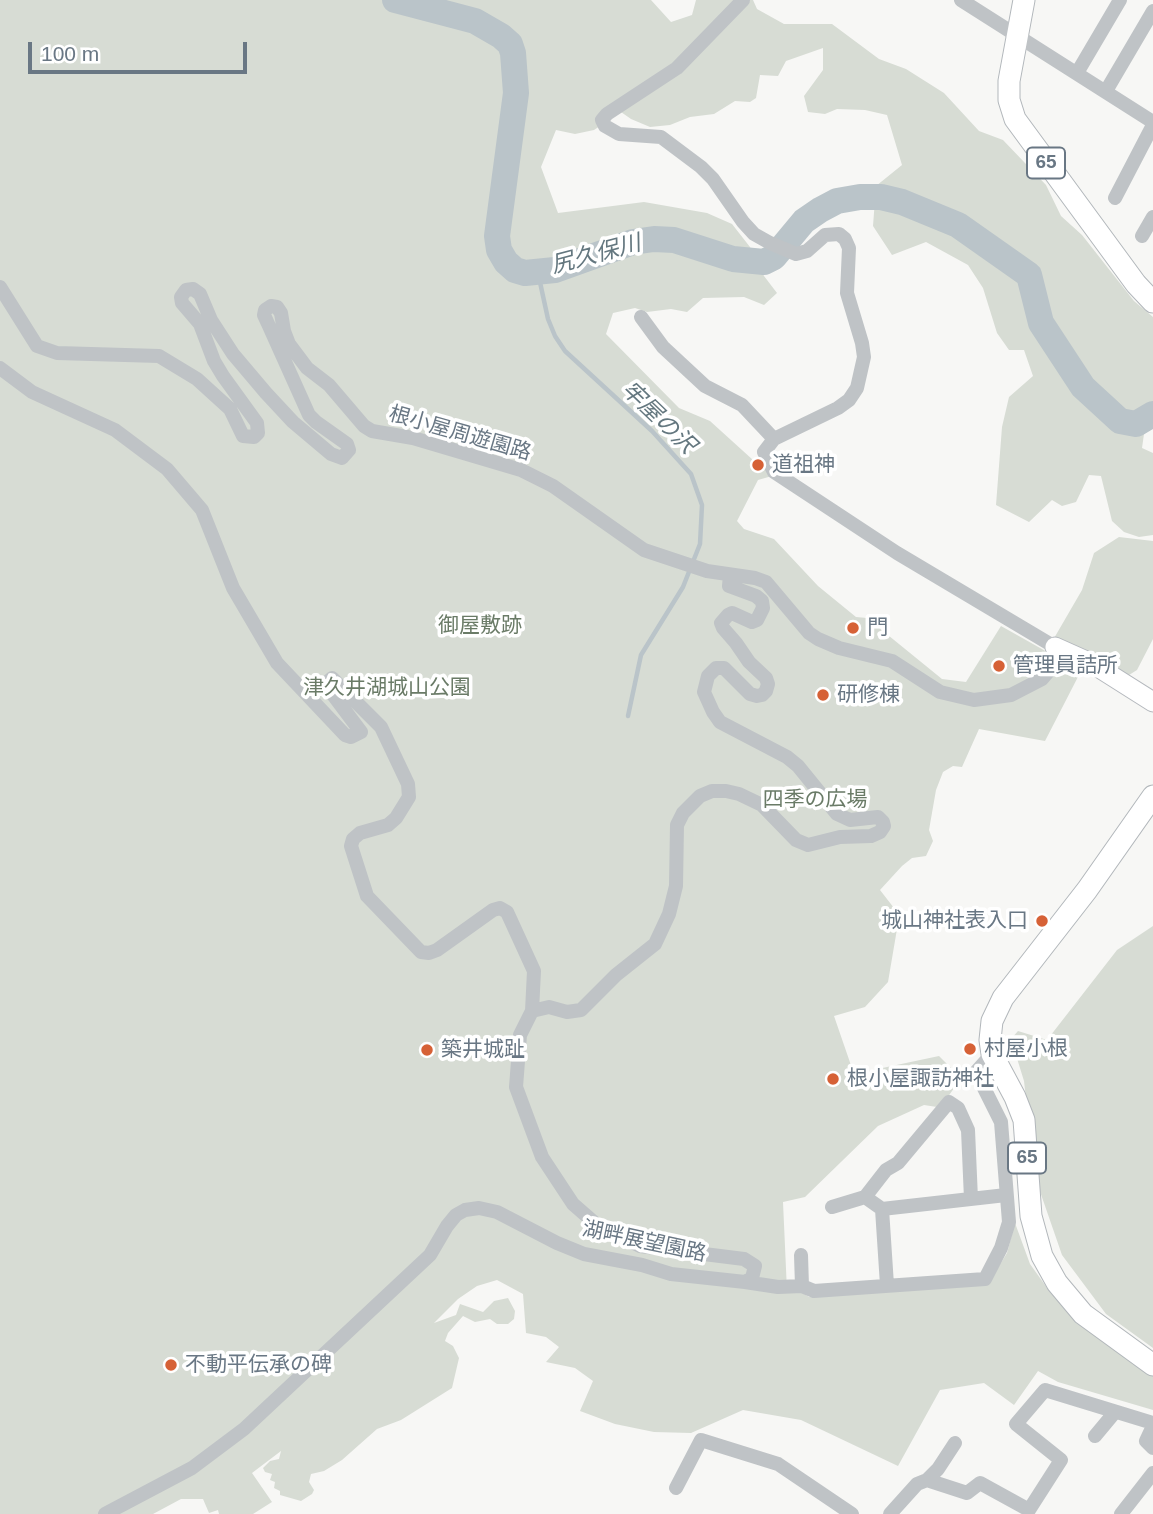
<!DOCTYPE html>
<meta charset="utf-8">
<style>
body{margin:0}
#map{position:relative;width:1153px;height:1514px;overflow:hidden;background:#f7f7f5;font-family:Arial,sans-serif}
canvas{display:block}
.scale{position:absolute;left:28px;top:42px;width:219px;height:32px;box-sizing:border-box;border:4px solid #697784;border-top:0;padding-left:9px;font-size:21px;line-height:24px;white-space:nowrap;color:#697784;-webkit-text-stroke:5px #fff;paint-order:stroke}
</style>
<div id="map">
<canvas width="1153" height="1514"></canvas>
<div class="scale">100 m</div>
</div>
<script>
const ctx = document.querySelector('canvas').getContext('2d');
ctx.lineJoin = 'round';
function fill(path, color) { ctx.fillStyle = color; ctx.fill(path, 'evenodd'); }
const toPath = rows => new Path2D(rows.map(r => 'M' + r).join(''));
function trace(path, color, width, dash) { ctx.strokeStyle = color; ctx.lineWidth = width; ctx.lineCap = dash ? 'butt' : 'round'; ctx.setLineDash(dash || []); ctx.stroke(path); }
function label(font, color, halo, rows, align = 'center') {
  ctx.font = font + ' Arial,"Noto Sans JP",sans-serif'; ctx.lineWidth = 7; ctx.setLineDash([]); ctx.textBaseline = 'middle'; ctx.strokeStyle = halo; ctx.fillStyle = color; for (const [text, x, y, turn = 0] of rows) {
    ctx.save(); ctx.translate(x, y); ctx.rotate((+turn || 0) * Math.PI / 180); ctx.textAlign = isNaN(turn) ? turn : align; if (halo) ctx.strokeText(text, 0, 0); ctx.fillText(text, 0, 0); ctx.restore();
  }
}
fill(toPath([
 [0,0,651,0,671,22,692,15,696,0,753,0,757,9,784,24,832,24,879,59,906,69,944,93,979,131,1003,140,1046,185,1061,216,1082,235,1134,301,1153,317,1153,422,1145,427,1142,448,1153,453,1153,535,1139,537,1124,532,1112,521,1101,476,1089,475,1076,502,1062,506,1052,500,1029,522,996,505,1002,427,1009,397,1033,376,1024,350,1009,350,997,333,983,288,968,265,926,242,892,255,873,226,876,186,902,165,887,115,865,110,837,109,825,114,808,112,804,96,823,70,823,48,786,61,778,76,760,75,756,98,750,102,735,101,714,114,690,117,670,125,650,127,631,119,621,112,594,130,575,134,556,130,541,167,558,213,644,202,707,213,732,224,750,247,764,276,777,293,764,305,744,297,703,298,687,312,671,309,647,312,635,308,613,313,606,334,679,408,710,421,753,460,761,456,772,476,758,480,737,521,744,529,774,539,818,586,856,617,867,618,942,679,966,682,1001,626,1081,671,1045,741,979,729,962,767,953,766,943,772,936,790,929,830,933,841,926,856,912,858,902,866,880,890,894,908,897,929,888,982,865,1007,834,1016,854,1074,939,1056,961,1078,943,1104,937,1107,924,1105,878,1126,805,1197,783,1202,787,1291,800,1291,809,1297,988,1284,1007,1253,1015,1223,1030,1264,1050,1292,1079,1320,1153,1375,1153,1410,1058,1382,1038,1371,1014,1405,984,1383,940,1390,898,1466,801,1420,743,1410,691,1433,654,1432,615,1424,580,1411,593,1381,575,1368,546,1362,559,1347,546,1337,526,1333,523,1294,497,1280,477,1286,458,1299,434,1323,456,1315,460,1304,483,1312,494,1301,508,1298,515,1311,514,1319,508,1324,497,1324,490,1319,475,1322,463,1316,448,1333,445,1341,453,1346,459,1358,452,1388,401,1420,377,1429,342,1460,324,1471,311,1474,309,1482,314,1490,312,1494,301,1501,280,1495,280,1491,274,1488,275,1482,270,1480,272,1474,265,1472,263,1468,270,1461,279,1459,281,1451,252,1473,272,1502,253,1514,219,1514,218,1510,209,1513,203,1499,181,1499,153,1514,0,1514],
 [1119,537,1153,541,1153,639,1137,670,1129,675,1074,645,1053,640,1082,590,1094,553],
 [1153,926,1153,1348,1106,1314,1062,1255,1035,1177,1024,1081,1011,1039,1018,1031,1047,1040,1117,950]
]), '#d7dcd4');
trace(toPath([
 [538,273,548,319,555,336,565,351,652,431,691,474,702,505,700,544,683,587,641,655,628,716]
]), '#bac4c9', 4.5);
trace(toPath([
 [395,0,475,21,501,36,510,44,513,53,516,93,497,236,499,250,506,262,515,270,525,273,555,270,633,242,654,239,674,240,733,259,764,262,774,257,804,221,820,210,837,201,860,197,881,197,902,202,958,225,1029,275,1041,323,1083,387,1120,421,1136,424,1153,414]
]), '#bac4c9', 26);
const secondary = toPath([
 [1055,647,1093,664,1153,702]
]);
const primary = toPath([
 [1024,0,1009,81,1009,100,1015,119,1136,284,1153,302],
 [1153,796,1087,890,1003,998,992,1021,990,1040,992,1054,1015,1097,1024,1120,1031,1216,1042,1256,1057,1283,1083,1314,1153,1365]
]);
trace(secondary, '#b4b8bd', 21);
trace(primary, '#b2b7bb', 23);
trace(toPath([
 [743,0,677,68,607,114,602,120,605,126,619,134,661,137,701,167,713,179,743,222,754,234,770,243,796,254,807,251,825,235,839,234,845,239,849,248,847,293,862,343,864,357,857,388,849,400,838,408,774,439,764,452,774,472,897,553,1055,647],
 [961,0,1153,122],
 [1077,73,1120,0],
 [1106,91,1153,11],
 [1115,198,1153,125],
 [1142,236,1153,217],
 [0,287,37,346,57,353,159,356,197,379,230,409,243,436,254,437,258,433,257,423,223,376,214,361,200,324,182,303,181,297,186,290,193,289,200,294,211,320,233,354,266,393,293,422,331,454,342,458,349,450,347,444,316,422,309,415,269,326,264,315,265,310,271,306,277,307,281,313,284,331,289,344,307,368,329,385,364,426,372,431,413,438,521,470,553,486,644,550,707,571,755,578,766,582,809,633,818,639,839,648,892,661,940,692,974,700,1011,695,1042,679,1062,656],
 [641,317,663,347,705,386,742,405,774,439],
 [0,368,32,392,115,430,167,469,202,510,233,588,277,663,345,735,351,737,361,732,325,684,332,678,381,727,408,784,409,797,396,818,388,825,360,833,353,839,351,846,367,896,421,952,429,953,437,950,493,910,500,908,507,912,534,971,532,1011,520,1035,516,1087,542,1157,573,1204,597,1225,640,1246,744,1259,755,1266,752,1278,745,1282,671,1274,642,1265,584,1254,557,1243,497,1212,479,1208,465,1210,456,1215,447,1226,430,1255,244,1429,192,1468,105,1514],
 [532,1011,549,1007,567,1012,581,1010,616,975,655,944,669,914,676,886,677,825,683,813,700,796,712,791,726,791,739,794,762,805,796,840,808,845,840,837,871,836,880,832,884,826,883,822,878,817,850,820,837,814,798,766,787,757,720,722,713,712,704,692,708,676,716,668,724,668,750,694,757,696,762,695,766,691,768,684,766,678,749,662,736,643,723,628,721,623,728,615,732,613,752,622,757,620,763,608,762,601,756,596,729,586,730,575],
 [865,1197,886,1170,898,1163,949,1102,958,1108,968,1130,971,1199],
 [832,1207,865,1197,882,1209],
 [801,1255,802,1286],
 [745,1282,778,1287,802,1286,814,1291,985,1279,1001,1248,1009,1222,1001,1122,976,1072,992,1054],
 [887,1285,882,1209,1006,1195],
 [1153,1426,1146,1441,1153,1448],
 [1095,1436,1115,1412],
 [927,1480,938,1469,955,1443],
 [676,1488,701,1440,778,1464,852,1514],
 [890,1514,917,1484,927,1480,967,1493,980,1483,1029,1510,1061,1460,1016,1424,1045,1390,1153,1423],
 [1121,1514,1153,1473]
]), '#bfc3c6', 14);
trace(secondary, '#fff', 19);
trace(primary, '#fff', 21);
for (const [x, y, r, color] of [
 [758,465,7,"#d66136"],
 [853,628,7,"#d66136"],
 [999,666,7,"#d66136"],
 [823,695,7,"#d66136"],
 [1042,921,7,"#d66136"],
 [970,1049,7,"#d66136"],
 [427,1050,7,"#d66136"],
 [833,1079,7,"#d66136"],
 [171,1365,7,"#d66136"]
]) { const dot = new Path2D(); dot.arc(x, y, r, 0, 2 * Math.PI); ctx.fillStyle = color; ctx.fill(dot); trace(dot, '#fff', 2.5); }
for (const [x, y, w] of [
 [1046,163,38],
 [1027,1158,38]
]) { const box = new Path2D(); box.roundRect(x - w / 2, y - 15.5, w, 31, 5); ctx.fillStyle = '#fff'; ctx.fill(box); trace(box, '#697784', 2); }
label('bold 19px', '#697784', null, [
 ["65",1046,163],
 ["65",1027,1158]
]);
label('21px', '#697784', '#fff', [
 ["根小屋周遊園路",460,434,16],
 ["湖畔展望園路",644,1242,12]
]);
label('21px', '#697784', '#fff', [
 ["道祖神",772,465],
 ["門",867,628],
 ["管理員詰所",1013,666],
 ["研修棟",837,695],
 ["城山神社表入口",1028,921,"right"],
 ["村屋小根",984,1049],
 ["築井城趾",441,1050],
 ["根小屋諏訪神社",847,1079],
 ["不動平伝承の碑",185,1365]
], 'left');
label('21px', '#6a7b67', '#fff', [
 ["御屋敷跡",480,626],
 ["津久井湖城山公園",387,688],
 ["四季の広場",815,800]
]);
label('italic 23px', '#64777f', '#fff', [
 ["尻久保川",596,255,-15],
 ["牢屋の沢",658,418,44]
]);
</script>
